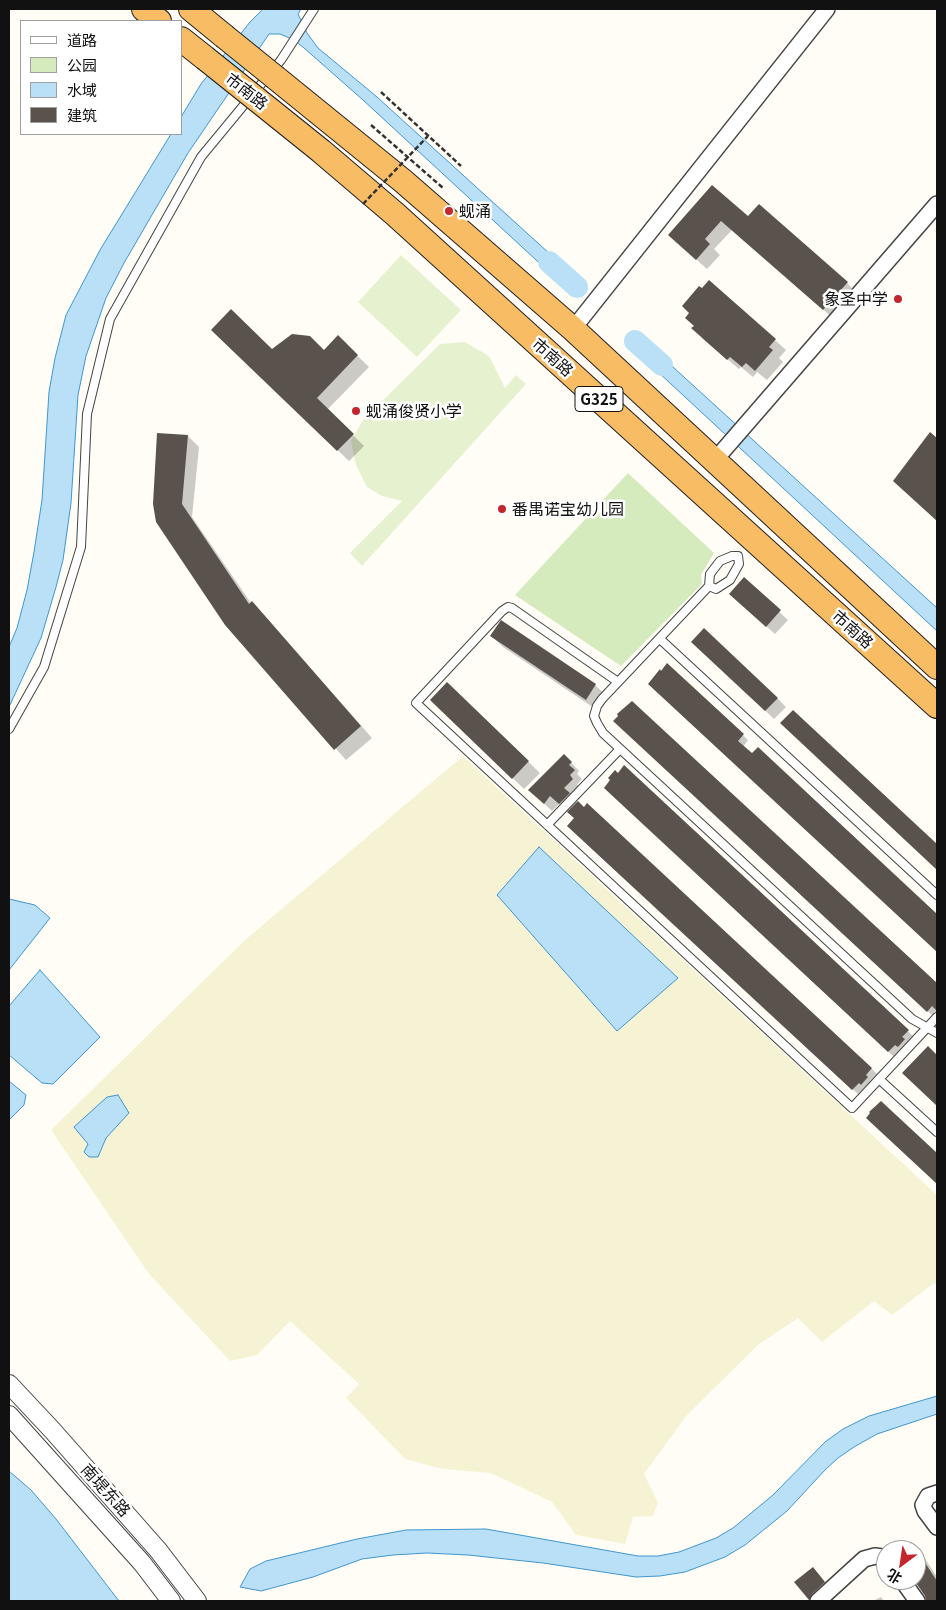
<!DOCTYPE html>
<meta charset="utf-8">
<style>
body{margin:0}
#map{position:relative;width:946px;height:1610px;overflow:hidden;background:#fffdf5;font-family:Georgia,"Noto Sans SC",serif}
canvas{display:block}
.frame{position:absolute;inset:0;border:10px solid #111;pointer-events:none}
.legend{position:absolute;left:20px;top:20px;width:162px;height:115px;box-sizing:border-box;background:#fff;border:1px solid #a0a0a0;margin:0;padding:6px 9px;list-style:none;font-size:15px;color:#111}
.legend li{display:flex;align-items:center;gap:10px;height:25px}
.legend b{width:25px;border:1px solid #a0a0a0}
.north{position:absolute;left:876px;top:1540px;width:50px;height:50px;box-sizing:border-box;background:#fff;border:1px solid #a0a0a0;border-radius:50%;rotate:211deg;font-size:14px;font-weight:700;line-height:20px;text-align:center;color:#111}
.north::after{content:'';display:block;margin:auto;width:18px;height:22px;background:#c4262e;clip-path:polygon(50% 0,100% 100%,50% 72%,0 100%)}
</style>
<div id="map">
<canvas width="946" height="1610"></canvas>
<div class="frame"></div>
<ul class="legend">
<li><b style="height:6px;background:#fff"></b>道路</li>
<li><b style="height:14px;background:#d5ebbd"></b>公园</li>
<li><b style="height:14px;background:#b9e0f7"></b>水域</li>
<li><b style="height:14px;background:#5a524d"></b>建筑</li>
</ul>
<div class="north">北</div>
</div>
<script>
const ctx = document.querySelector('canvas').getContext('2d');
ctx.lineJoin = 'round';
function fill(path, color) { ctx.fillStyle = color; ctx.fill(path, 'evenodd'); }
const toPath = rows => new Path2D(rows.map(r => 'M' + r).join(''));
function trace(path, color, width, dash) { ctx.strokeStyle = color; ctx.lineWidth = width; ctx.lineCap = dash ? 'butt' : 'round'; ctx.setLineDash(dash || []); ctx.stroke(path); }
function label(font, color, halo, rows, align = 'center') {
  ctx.font = font + ' Georgia,"Noto Sans SC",serif'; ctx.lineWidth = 5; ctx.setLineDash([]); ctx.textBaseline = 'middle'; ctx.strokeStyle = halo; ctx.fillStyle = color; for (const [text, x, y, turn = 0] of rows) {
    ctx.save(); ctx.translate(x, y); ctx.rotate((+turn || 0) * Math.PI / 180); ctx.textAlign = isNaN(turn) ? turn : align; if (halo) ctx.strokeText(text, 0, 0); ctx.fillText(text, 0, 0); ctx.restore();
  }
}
fill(toPath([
 [463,756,937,1195,937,1284,934,1283,892,1315,874,1301,822,1342,798,1318,759,1344,687,1415,644,1474,658,1503,653,1516,633,1517,625,1544,576,1535,552,1502,491,1473,442,1469,405,1459,346,1398,359,1384,290,1321,257,1355,230,1361,149,1274,51,1130,245,940]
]), '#f6f3d4');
fill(toPath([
 [628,473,714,553,701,575,702,584,621,666,515,595]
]), '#d5ebbd');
fill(toPath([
 [401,255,461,310,417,357,358,302],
 [465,342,489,356,505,388,516,375,526,384,362,566,350,553,402,501,382,496,367,487,356,465,351,441,363,420,440,344]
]), '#e6f2cf');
const water = toPath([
 [263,9,301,9,298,14,307,33,318,48,377,97,572,274,572,283,562,284,363,100,304,48,294,40,280,34,269,34,188,153,124,263,106,298,86,356,78,395,71,503,63,560,56,587,41,638,9,707,9,647,17,628,27,590,34,552,42,500,49,392,55,358,66,315,100,250,171,134,181,134,181,117,201,84,250,22,263,9],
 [640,345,650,346,937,608,937,631,643,358,640,345],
 [539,847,678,978,617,1031,497,895,539,847],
 [9,899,35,905,50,918,9,970,9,899],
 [40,970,100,1037,53,1084,42,1083,9,1055,9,1006,40,970],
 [9,1081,26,1095,24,1105,9,1120,9,1081],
 [118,1095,129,1113,106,1138,98,1157,89,1157,84,1152,88,1144,74,1127,107,1097,118,1095],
 [937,1396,937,1414,877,1434,854,1447,838,1458,825,1470,787,1511,745,1545,725,1557,685,1572,660,1576,636,1577,543,1563,468,1555,427,1553,393,1555,362,1559,313,1577,261,1591,240,1587,250,1569,266,1561,357,1539,406,1530,486,1529,638,1556,658,1556,679,1552,716,1538,733,1528,773,1495,825,1442,843,1429,869,1416,937,1396],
 [9,1471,31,1490,56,1519,119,1601,9,1601,9,1471]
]);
fill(water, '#b9e0f7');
trace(water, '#3f96cf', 1);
fill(toPath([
 [712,187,748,218,847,283,857,293,834,319,732,230,714,249,720,255,707,269,680,245],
 [695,326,775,340,786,350,779,358,783,362,767,380,757,372,753,377,741,367,739,369,703,339],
 [338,337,369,367,327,410,364,446,349,461,224,341,272,350,324,351],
 [930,434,937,440,937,521,903,489],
 [188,436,199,447,192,517,251,603,263,614,372,738,346,760,226,624,157,521],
 [744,579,788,620,775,634,739,602],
 [491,636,595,685,607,696,597,710,503,647],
 [701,650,777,698,786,707,774,719],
 [668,665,748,740,743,747,752,755,758,749,937,915,937,951,655,689,661,672],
 [447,684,540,773,524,789,442,711],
 [620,726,811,868,937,985,937,1011,933,1016],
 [564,755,579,771,577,774,582,779,577,784,581,788,572,797,584,809,588,805,872,1069,877,1074,870,1081,873,1083,867,1089,865,1087,858,1094,574,831,575,819,559,804,552,811,538,798],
 [624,767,913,1036,907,1043,909,1045,904,1051,901,1049,894,1057,610,793,618,774],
 [911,1543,922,1554,937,1577,937,1601,927,1601,926,1595,916,1582,911,1580,916,1580,916,1550,900,1550],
 [818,1574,829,1588,811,1601,796,1583],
 [881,1597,884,1601,873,1601]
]), '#0003');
trace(toPath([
 [549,262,577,287],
 [635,341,662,365]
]), '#b9e0f7', 22);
fill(toPath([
 [712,185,748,216,759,204,848,282,823,310,721,221,705,239,710,244,696,260,668,235],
 [709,280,776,339,769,347,773,350,755,371,746,363,742,367,730,357,727,360,691,328,694,326,685,318,689,313,682,306,699,286,702,288],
 [231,309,272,349,292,334,310,336,324,350,338,335,358,355,317,398,354,434,337,451,211,330],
 [930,432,937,438,937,521,893,481],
 [157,433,188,435,182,504,249,604,252,601,361,726,334,750,225,625,156,522,153,504],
 [744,577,781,610,766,627,729,594],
 [501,620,596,684,586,700,490,636],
 [704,628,778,698,765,711,691,642],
 [667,663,744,734,738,741,752,753,758,747,937,914,937,952,648,684,660,669,661,671],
 [447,682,529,761,512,779,430,700],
 [632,701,937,983,937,1011,932,1006,927,1012,613,721,618,716,617,714],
 [793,710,937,844,937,870,780,723],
 [564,754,572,762,569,765,575,770,570,775,573,779,564,788,570,793,559,804,550,796,544,804,528,790],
 [624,765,909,1030,902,1037,905,1039,898,1047,895,1045,888,1052,604,788,610,780,608,778,615,770,618,773],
 [578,801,584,807,587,803,872,1068,866,1075,868,1077,861,1085,859,1083,852,1090,567,826,574,818,567,812],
 [928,1046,937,1055,937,1106,902,1073],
 [881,1101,937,1153,937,1184,866,1118,870,1113,869,1112],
 [916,1549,937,1581,937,1601,926,1601,925,1596,914,1580,916,1580],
 [813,1567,825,1582,812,1594,809,1600,794,1582]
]), '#5a524d');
const service = toPath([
 [732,556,738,556,739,564,730,580,716,589,709,586,710,574,720,561,732,556],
 [709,586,602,699,597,706,594,716,597,723,603,733,912,1019,937,1033],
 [660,639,937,895],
 [618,682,512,608,508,607,502,611,416,703,852,1108,937,1017],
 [9,729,44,667,81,547,87,414,110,319,201,157,281,60,314,9],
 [547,825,620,749],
 [879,1079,937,1132]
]);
const minor = toPath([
 [573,329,827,9],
 [715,460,937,204],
 [937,1493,928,1496,923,1505,925,1511,937,1527],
 [902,1580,917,1601],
 [818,1601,864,1559,875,1556,882,1557,886,1560]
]);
const tertiary = toPath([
 [9,1384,53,1431,158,1550,197,1601],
 [9,1415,142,1563,171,1601]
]);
const trunk = toPath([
 [144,9,159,21],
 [191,9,224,36],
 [181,39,205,58],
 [276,78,403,181,573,329,937,667],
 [255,98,321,151,395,214,937,706]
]);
trace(service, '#444', 10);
trace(minor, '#444', 18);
trace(tertiary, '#444', 20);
trace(trunk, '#222', 26);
trace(toPath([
 [381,92,461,166],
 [371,125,443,188]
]), '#333', 2.5, [5, 2.5]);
trace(service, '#fff', 8);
trace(minor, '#fff', 15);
trace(tertiary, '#fff', 18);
trace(trunk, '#f7bc64', 24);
const trunkBridge = toPath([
 [224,36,276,78],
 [205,58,255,98]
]);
trace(trunkBridge, '#222', 26, []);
trace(toPath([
 [363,204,428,136]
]), '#333', 2.5, [5, 2.5]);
trace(trunkBridge, '#f7bc64', 24);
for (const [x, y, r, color] of [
 [449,211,5,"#c4262e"],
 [898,299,5,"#c4262e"],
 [356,411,5,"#c4262e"],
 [502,509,5,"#c4262e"]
]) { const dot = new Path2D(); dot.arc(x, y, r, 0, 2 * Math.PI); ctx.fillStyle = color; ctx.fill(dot); trace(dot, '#fff', 2); }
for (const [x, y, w] of [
 [599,399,48]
]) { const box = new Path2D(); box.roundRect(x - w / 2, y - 12.5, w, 25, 4); ctx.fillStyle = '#fff'; ctx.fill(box); trace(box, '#111', 1); }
label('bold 15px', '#111', null, [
 ["G325",599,399]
]);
label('16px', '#111', '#fff', [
 ["市南路",247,91,38],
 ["市南路",553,357,42],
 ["市南路",853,629,42],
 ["南堤东路",106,1490,48]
]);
label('16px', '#111', '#fff', [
 ["蚬涌",459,211],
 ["象圣中学",888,299,"right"],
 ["蚬涌俊贤小学",366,411],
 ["番禺诺宝幼儿园",512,509]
], 'left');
</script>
